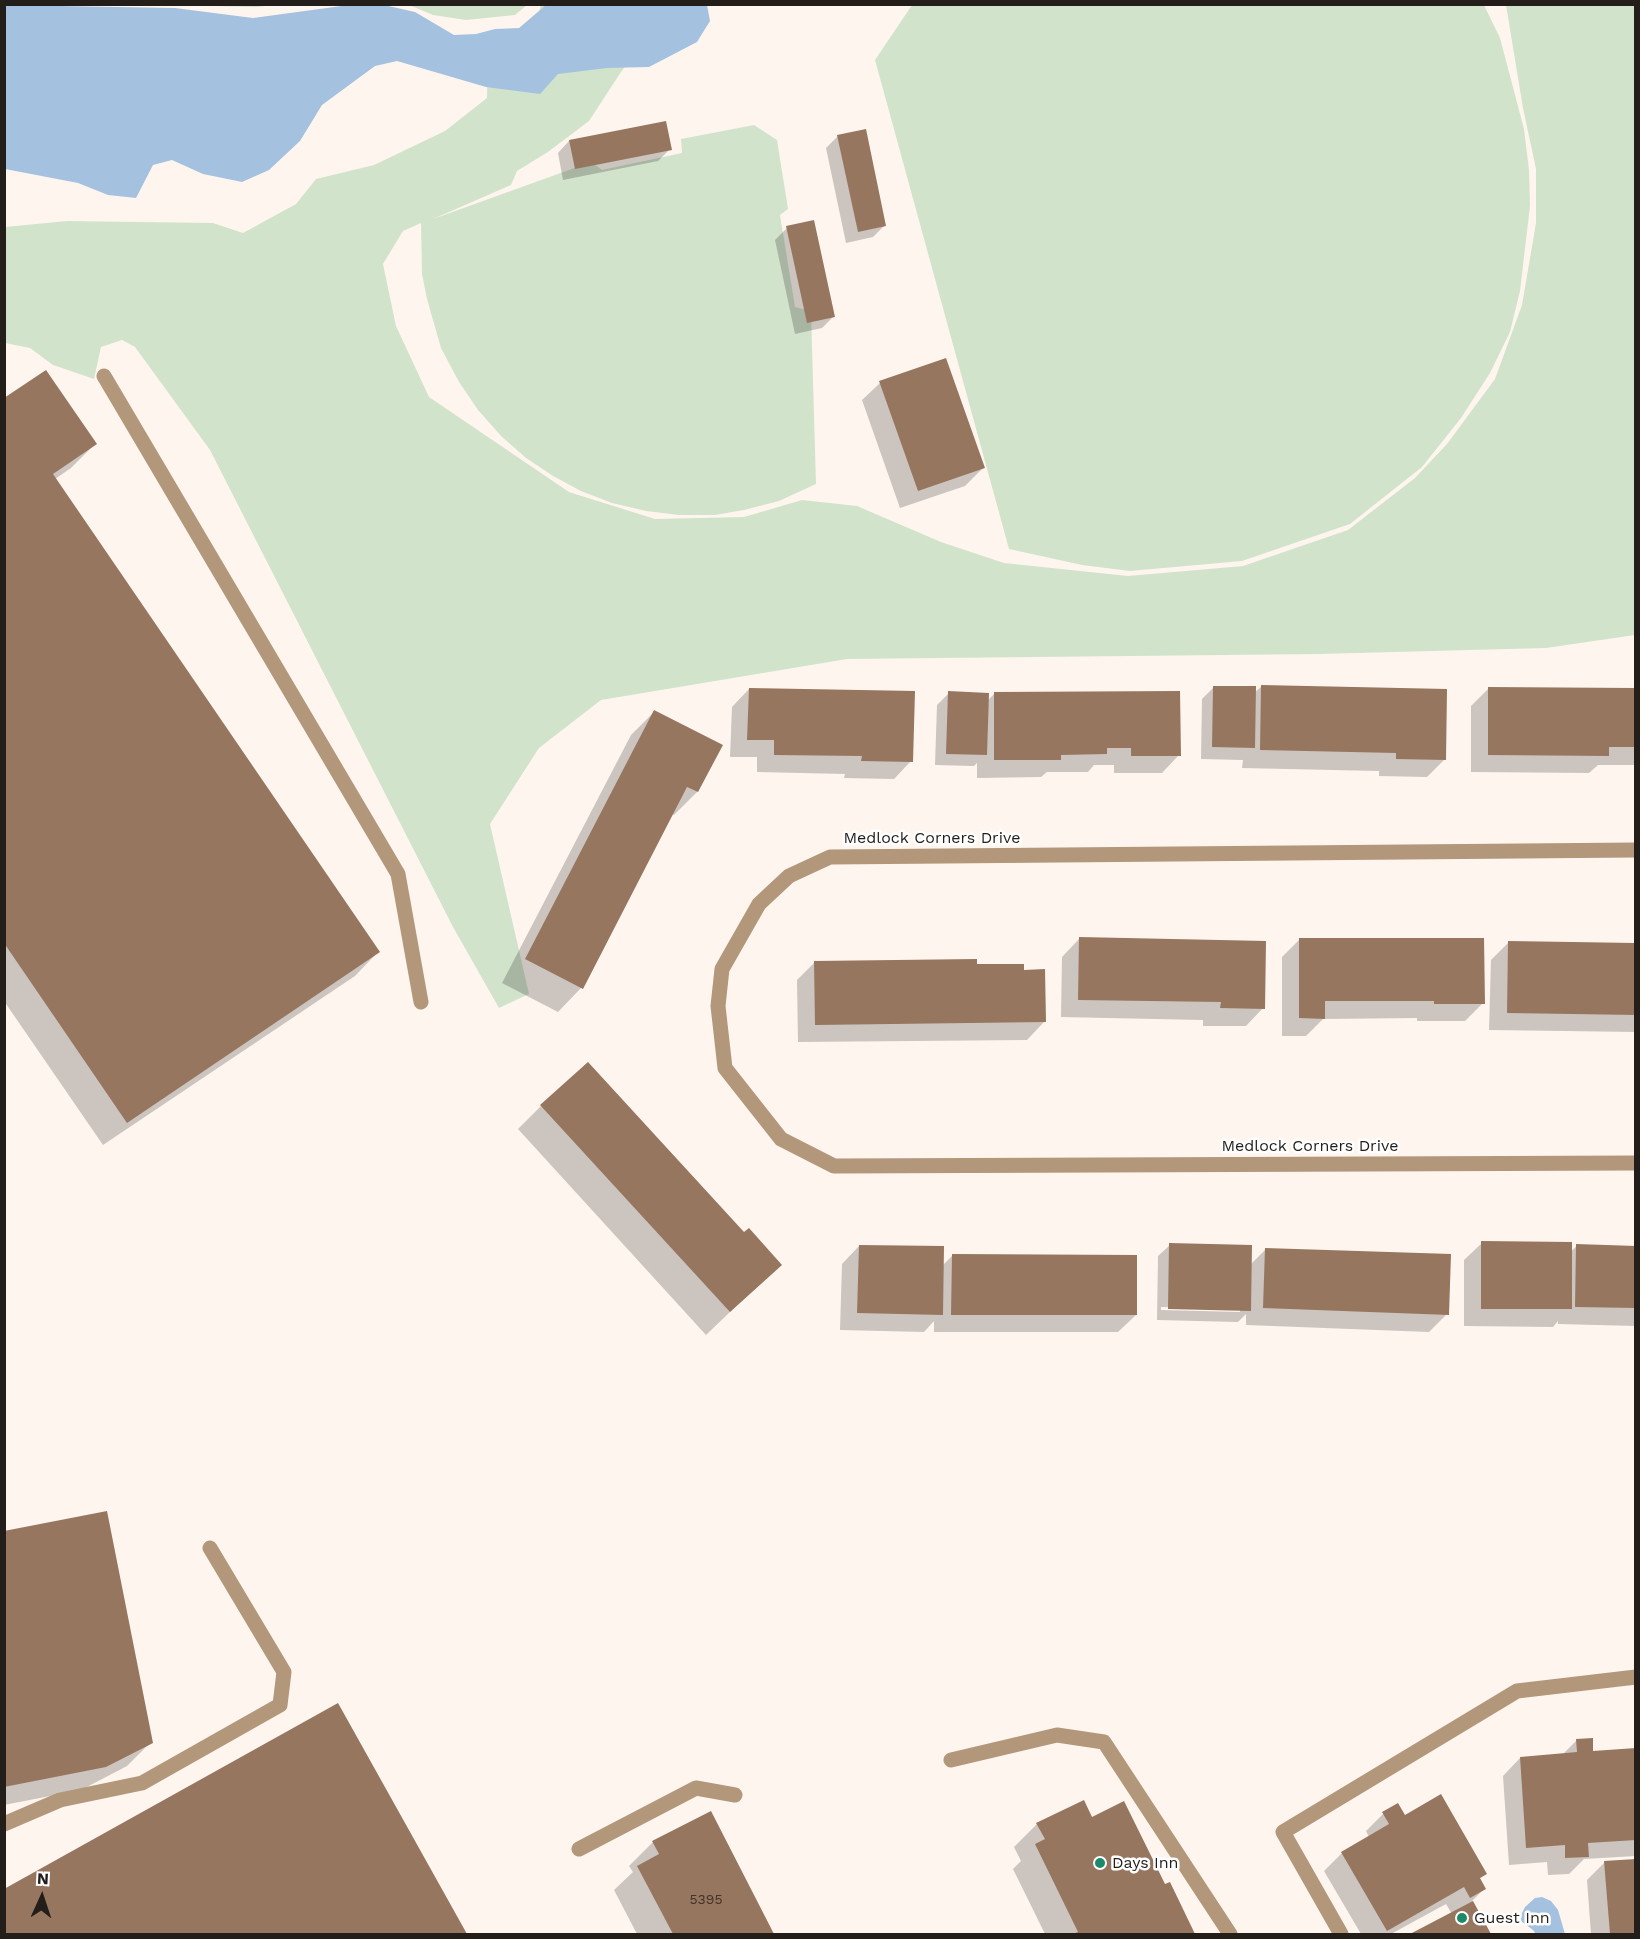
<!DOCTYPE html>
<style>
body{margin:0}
#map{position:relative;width:1640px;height:1939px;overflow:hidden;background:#fff5ef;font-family:"Work Sans",sans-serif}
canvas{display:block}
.frame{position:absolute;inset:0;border:6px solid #231e1a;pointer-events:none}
.north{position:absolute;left:12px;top:1867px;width:60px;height:60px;-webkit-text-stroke:4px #fff;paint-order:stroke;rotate:3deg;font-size:16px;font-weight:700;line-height:24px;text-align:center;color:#231e1a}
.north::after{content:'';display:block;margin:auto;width:21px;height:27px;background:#231e1a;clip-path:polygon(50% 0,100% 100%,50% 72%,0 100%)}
</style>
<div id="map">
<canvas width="1640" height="1939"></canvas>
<div class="frame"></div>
<div class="north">N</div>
</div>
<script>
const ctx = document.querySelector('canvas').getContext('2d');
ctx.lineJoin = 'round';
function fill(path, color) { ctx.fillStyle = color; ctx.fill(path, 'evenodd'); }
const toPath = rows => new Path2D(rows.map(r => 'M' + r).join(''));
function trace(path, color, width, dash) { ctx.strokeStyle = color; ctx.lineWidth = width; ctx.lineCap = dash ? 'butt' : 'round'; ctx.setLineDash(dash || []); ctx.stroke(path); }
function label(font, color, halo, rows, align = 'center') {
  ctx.font = font + ' "Work Sans",sans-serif'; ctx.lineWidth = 5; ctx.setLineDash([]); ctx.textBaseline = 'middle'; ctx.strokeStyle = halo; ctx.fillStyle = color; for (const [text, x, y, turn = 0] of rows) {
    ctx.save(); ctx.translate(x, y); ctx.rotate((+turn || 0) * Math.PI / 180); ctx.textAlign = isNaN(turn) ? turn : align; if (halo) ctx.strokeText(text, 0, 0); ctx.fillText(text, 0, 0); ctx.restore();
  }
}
fill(toPath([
 [167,5,275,5,256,7],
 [409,5,527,5,515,15,466,20,433,15],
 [541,5,654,5,651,31,619,75,589,121,548,152,517,171,511,185,433,219,591,162,602,170,682,153,681,139,754,125,777,140,788,209,780,215,795,307,811,311,816,484,779,501,744,510,715,515,679,515,646,511,612,503,581,491,553,476,526,458,501,436,478,410,459,382,441,348,427,299,422,274,421,223,403,231,383,264,396,326,429,397,569,492,655,519,744,517,802,500,857,506,941,542,1004,563,1128,576,1243,566,1348,530,1415,478,1447,444,1495,379,1522,305,1536,223,1536,169,1523,108,1506,5,1635,5,1635,635,1546,648,1319,654,847,659,601,700,539,748,490,824,529,994,499,1008,453,927,210,450,135,347,122,340,101,347,94,379,53,365,30,348,5,343,5,227,67,221,213,223,243,233,296,204,316,179,374,165,445,131,487,98,488,46,533,34],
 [912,5,1484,5,1500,38,1524,129,1529,170,1530,206,1520,291,1510,332,1490,373,1461,418,1422,467,1350,524,1242,561,1130,571,1082,565,1009,549,875,60]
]), '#d2e3cc');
fill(toPath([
 [4,5,175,8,253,18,349,5,384,5,415,12,454,35,476,34,495,29,519,28,546,5,707,5,710,21,697,42,649,67,607,68,558,74,540,94,486,87,397,61,375,66,322,105,300,141,269,170,242,182,203,174,172,160,153,165,136,198,108,195,78,183,5,169],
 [1542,1897,1551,1901,1558,1910,1565,1934,1536,1934,1533,1930,1521,1921,1521,1915,1525,1907,1535,1898]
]), '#a5c1e0');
fill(toPath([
 [838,136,885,225,873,237,846,243,826,148],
 [569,141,670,149,658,161,563,180,558,153],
 [787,228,833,317,822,328,795,334,775,240],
 [880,383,983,468,965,486,900,508,862,400],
 [4,400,95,444,71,468,55,479,378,952,355,976,103,1145,4,1001],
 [1214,687,1254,693,1261,687,1445,759,1427,777,1379,776,1379,771,1242,768,1243,760,1201,759,1202,699],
 [1489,688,1636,690,1636,765,1598,765,1589,773,1471,772,1471,706],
 [749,689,911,761,894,779,844,778,845,774,757,772,757,757,730,757,732,707],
 [949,693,988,700,995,693,1179,755,1162,773,1114,773,1114,765,1094,765,1088,772,1047,772,1041,777,977,778,977,763,974,766,935,765,937,705],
 [654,712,721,746,697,792,674,815,672,814,581,988,558,1012,502,983,631,735],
 [1079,939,1263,1008,1246,1026,1203,1026,1203,1020,1061,1017,1062,957],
 [1299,940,1483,1003,1465,1021,1417,1021,1417,1018,1323,1019,1306,1036,1282,1036,1282,957],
 [1509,942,1636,945,1636,1032,1489,1030,1491,960],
 [815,962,976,966,1022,972,1044,1022,1027,1040,798,1042,797,980],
 [541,1106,744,1234,780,1264,706,1335,518,1129],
 [1482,1243,1570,1252,1577,1246,1636,1247,1636,1326,1558,1324,1558,1321,1553,1327,1464,1326,1464,1260],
 [1170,1245,1251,1264,1266,1249,1447,1314,1429,1332,1246,1325,1246,1314,1238,1322,1157,1320,1158,1256],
 [1161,1307,1240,1309,1240,1312,1161,1310],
 [859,1246,942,1266,952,1256,1136,1315,1118,1332,934,1332,934,1321,924,1332,840,1330,842,1264],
 [4,1533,151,1742,127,1766,81,1790,4,1805],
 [337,1706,466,1934,4,1934,4,1890],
 [1577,1740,1592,1753,1636,1750,1636,1856,1584,1859,1569,1874,1548,1875,1547,1862,1509,1865,1503,1776,1520,1758,1562,1755],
 [710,1813,772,1934,637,1934,614,1890,633,1872,629,1866,652,1843],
 [1383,1814,1404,1817,1485,1874,1479,1879,1485,1888,1472,1901,1490,1934,1414,1934,1452,1914,1446,1904,1391,1934,1361,1934,1324,1871,1342,1853,1369,1837,1366,1831],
 [1091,1819,1164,1886,1169,1884,1193,1934,1045,1934,1013,1869,1021,1861,1014,1847,1037,1824],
 [1636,1860,1636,1934,1591,1934,1587,1880,1605,1862]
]), '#0003');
fill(toPath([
 [666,121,672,150,575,169,569,140],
 [866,129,886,226,858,232,837,135],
 [814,220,835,317,807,323,786,226],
 [946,358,985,468,918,491,879,381],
 [46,370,97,444,53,474,380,952,127,1123,4,943,4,398],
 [1261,685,1447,689,1446,760,1396,759,1396,753,1260,750],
 [1213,686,1256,686,1255,748,1212,747],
 [1488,687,1636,688,1636,747,1609,747,1609,756,1488,755],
 [749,688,915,691,913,762,861,761,862,756,774,755,774,740,747,740],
 [948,691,989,693,987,755,946,754],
 [1180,691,1181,756,1131,756,1131,748,1107,748,1107,754,1061,755,1061,760,994,760,994,692],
 [654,710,723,745,698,792,687,787,583,989,525,959],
 [1079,937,1266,941,1265,1009,1220,1008,1221,1002,1078,1000],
 [1299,938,1484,938,1485,1004,1434,1004,1434,1001,1325,1001,1325,1019,1299,1018],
 [1508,941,1636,943,1636,1015,1507,1013],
 [977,959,977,964,1024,964,1024,970,1045,969,1046,1022,815,1025,814,961],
 [588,1062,744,1232,749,1228,782,1265,730,1312,540,1105],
 [1481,1241,1572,1242,1572,1309,1481,1309],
 [1169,1243,1252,1245,1251,1311,1168,1309],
 [1576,1244,1636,1246,1636,1308,1575,1307],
 [859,1245,944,1246,943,1315,857,1313],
 [1265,1248,1451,1254,1449,1315,1263,1308],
 [952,1254,1137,1255,1137,1315,951,1315],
 [107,1511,153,1743,106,1767,4,1787,4,1531],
 [338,1703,467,1934,4,1934,4,1889],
 [1593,1738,1593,1751,1636,1748,1636,1840,1588,1843,1589,1857,1565,1858,1565,1845,1526,1848,1520,1757,1577,1752,1576,1739],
 [1441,1794,1487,1874,1480,1878,1486,1889,1470,1898,1464,1887,1387,1931,1341,1852,1389,1824,1382,1812,1398,1803,1405,1815],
 [1084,1800,1092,1817,1124,1801,1165,1884,1170,1882,1195,1934,1073,1934,1078,1932,1035,1844,1045,1839,1036,1823],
 [711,1811,774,1934,673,1934,637,1866,659,1854,652,1841],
 [1636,1859,1636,1934,1610,1934,1604,1861],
 [1473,1901,1491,1934,1410,1934]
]), '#96765f');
trace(toPath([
 [104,376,398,874,421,1002],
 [1636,850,830,857,789,876,759,904,722,969,718,1006,725,1068,781,1139,834,1166,1636,1163],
 [951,1760,1057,1735,1104,1742,1230,1934],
 [4,1824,60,1800,142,1783,280,1705,284,1672,210,1548],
 [579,1849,696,1788,735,1795],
 [1341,1934,1283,1832,1517,1691,1636,1677]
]), '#b2977b', 15);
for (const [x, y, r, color] of [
 [1100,1863,6,"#1c8a68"],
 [1462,1918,6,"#1c8a68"]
]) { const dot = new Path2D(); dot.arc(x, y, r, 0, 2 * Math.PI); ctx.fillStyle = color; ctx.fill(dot); trace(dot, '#fff', 2); }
label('14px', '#40342b', null, [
 ["5395",706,1900]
]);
label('16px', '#231e1a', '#fff', [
 ["Medlock Corners Drive",932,838],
 ["Medlock Corners Drive",1310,1146]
]);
label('16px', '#231e1a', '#fff', [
 ["Days Inn",1112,1863],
 ["Guest Inn",1474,1918]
], 'left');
</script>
